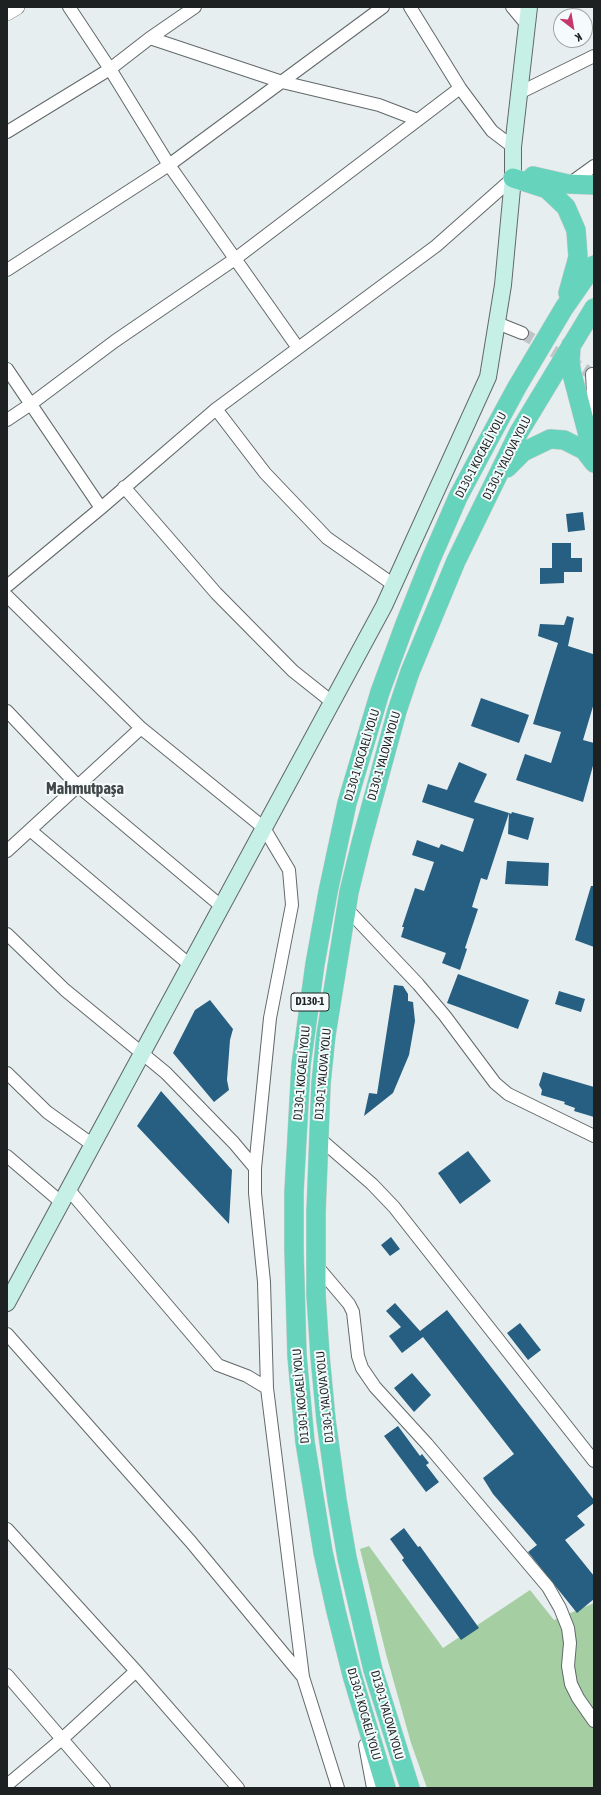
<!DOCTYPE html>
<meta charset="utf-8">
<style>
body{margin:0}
#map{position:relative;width:601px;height:1795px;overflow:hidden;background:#e7eeef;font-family:"Asap Condensed",sans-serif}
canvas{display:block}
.frame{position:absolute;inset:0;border:8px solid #1e2121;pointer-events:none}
.north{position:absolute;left:553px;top:8px;width:40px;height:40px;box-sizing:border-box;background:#f5fbfc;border:1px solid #9fa4a4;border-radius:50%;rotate:149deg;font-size:11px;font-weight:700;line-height:16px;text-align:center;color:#1e2121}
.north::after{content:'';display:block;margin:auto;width:14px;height:18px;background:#c5386a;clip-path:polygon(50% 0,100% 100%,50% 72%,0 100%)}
</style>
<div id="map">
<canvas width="601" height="1795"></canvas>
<div class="frame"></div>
<div class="north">K</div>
</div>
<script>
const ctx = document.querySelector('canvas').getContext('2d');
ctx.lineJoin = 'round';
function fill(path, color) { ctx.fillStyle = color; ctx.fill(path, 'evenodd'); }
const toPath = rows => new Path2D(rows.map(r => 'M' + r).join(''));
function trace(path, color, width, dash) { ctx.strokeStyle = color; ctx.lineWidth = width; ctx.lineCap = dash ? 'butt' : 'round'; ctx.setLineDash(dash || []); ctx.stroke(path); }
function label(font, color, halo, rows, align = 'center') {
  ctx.font = font + ' "Asap Condensed",sans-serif'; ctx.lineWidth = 4; ctx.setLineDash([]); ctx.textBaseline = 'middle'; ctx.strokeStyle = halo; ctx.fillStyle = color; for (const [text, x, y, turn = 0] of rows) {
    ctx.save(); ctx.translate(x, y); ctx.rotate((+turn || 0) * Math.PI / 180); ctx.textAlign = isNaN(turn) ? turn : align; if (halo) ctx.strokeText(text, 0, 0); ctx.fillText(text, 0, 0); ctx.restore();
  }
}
fill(toPath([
 [369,1546,443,1648,530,1590,554,1620,594,1603,594,1788,427,1788,411,1743,386,1654,360,1549]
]), '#a5cfa3');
fill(toPath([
 [583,512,585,530,568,532,566,514],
 [552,543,571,543,571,558,582,558,582,572,564,572,564,583,540,584,540,568,552,568],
 [567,616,574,618,568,646,593,654,594,703,583,740,594,743,594,762,583,802,516,780,525,754,551,763,561,732,533,724,558,643,538,636,540,624,564,625],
 [481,698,529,715,519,743,471,726],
 [459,762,487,774,474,802,509,813,487,880,481,878,472,907,478,909,465,948,467,949,460,970,442,963,446,953,401,937,404,927,402,927,415,888,424,891,434,862,412,855,417,840,439,848,441,844,463,852,474,819,422,802,428,784,447,790],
 [512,812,534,818,528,840,508,834,509,813,511,814],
 [507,861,549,863,548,886,505,884],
 [591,886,594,886,594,947,575,940],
 [458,974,529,1000,518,1029,447,1003],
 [394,985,403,986,408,994,408,1001,413,1002,415,1021,409,1055,393,1093,364,1116,369,1093,377,1094],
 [559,991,585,999,581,1012,555,1004],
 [210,1000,233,1029,230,1040,227,1080,229,1090,214,1102,173,1053,195,1010],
 [543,1072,594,1087,594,1117,574,1111,575,1108,564,1104,565,1102,541,1095,542,1090,539,1085],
 [161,1091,232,1170,229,1224,137,1126],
 [468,1151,491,1181,460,1204,438,1173],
 [391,1237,400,1249,390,1256,381,1245],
 [395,1303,420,1331,447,1310,594,1500,594,1503,577,1516,585,1525,565,1540,594,1576,594,1599,577,1613,528,1552,537,1545,493,1494,483,1478,514,1454,423,1337,402,1353,389,1336,401,1327,386,1311],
 [520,1323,541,1350,528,1360,507,1333],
 [412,1373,431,1395,414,1412,394,1388],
 [398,1426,420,1456,422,1454,429,1463,426,1465,439,1482,426,1492,384,1436],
 [404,1528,418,1547,420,1546,479,1628,461,1640,402,1560,404,1558,390,1539]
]), '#265f81');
trace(toPath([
 [522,333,592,374]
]), '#bfc5c6', 12, [12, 6]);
const minor = toPath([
 [69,7,110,69,169,165,298,348],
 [410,7,460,88,492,131,513,147],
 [512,7,527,25],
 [150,38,282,82,379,105,418,120],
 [519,93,594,56],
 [7,132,110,69,150,38,195,7],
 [569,184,594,166],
 [7,270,169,165,383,7],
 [497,323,522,333],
 [7,369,101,508],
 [592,374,594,412],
 [216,409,265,473,327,538,394,585],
 [7,420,31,404,115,341,235,259,460,88],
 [124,487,216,593,293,671,332,702],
 [7,586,101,508,216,409,436,246,513,178],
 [7,596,141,728,264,828,289,870,292,905,270,1018,255,1168],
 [7,711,78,786,221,906],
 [30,830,190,965],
 [7,851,141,728],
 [346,908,418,984,445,1016,495,1083,508,1094,594,1136],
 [7,934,65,990,166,1073,234,1143,255,1168,255,1193,264,1282,267,1388,303,1677,338,1788],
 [7,1073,47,1112,93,1145],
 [319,1138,372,1184,394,1207,594,1461],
 [7,1156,62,1203],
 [69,1190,218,1365,247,1376,267,1388],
 [316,1265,349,1304,353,1312,358,1356,362,1368,375,1387,427,1444,548,1587,560,1608,568,1628,570,1643,568,1666,571,1684,578,1698,594,1721],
 [7,1334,191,1542,303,1677],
 [7,1529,136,1671,238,1788],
 [7,1675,104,1788],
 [365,1745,373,1788],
 [7,1785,62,1739,136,1671]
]);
const tertiary = toPath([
 [7,13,17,7]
]);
const secondary = toPath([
 [7,1303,384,606,488,377,503,285,513,178,513,147,529,7]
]);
const trunk = toPath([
 [533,176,568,184,594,185],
 [513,178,547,189,566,207,576,230,578,257,568,293],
 [571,345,570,363,572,374,594,458],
 [507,468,523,452,550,439,564,440,584,450,594,463],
 [386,1788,352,1675,336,1611,323,1552,305,1442,297,1356,294,1250,294,1192,301,1065,315,964,328,892,347,803,380,692,405,624,431,559,458,497,484,448,517,387,564,308,594,265],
 [410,1788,373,1670,347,1558,337,1500,326,1420,320,1356,316,1295,316,1212,321,1083,326,1035,349,892,361,843,397,711,410,672,456,561,519,432,594,308]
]);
trace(minor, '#626869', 14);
trace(tertiary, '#626869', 16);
trace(secondary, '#626869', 18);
trace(trunk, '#c9caca', 20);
trace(minor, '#fff', 12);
trace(tertiary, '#fff', 15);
trace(secondary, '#c6efe6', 16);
trace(trunk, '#66d4bc', 19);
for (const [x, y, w] of [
 [310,1002,38]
]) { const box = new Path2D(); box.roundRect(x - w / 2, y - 9, w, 18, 3); ctx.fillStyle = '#f5fbfc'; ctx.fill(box); trace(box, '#1e2121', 1); }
label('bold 11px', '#1e2121', null, [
 ["D130-1",310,1002]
]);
label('12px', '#1e2121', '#f5fbfc', [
 ["D130-1 KOCAELİ YOLU",481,455,-62],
 ["D130-1 YALOVA YOLU",507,458,-63],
 ["D130-1 KOCAELİ YOLU",362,755,-73],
 ["D130-1 YALOVA YOLU",384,756,-74],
 ["D130-1 KOCAELİ YOLU",302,1073,-85],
 ["D130-1 YALOVA YOLU",323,1074,-85],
 ["D130-1 KOCAELİ YOLU",301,1396,-95],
 ["D130-1 YALOVA YOLU",325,1397,-96],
 ["D130-1 KOCAELİ YOLU",364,1714,74],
 ["D130-1 YALOVA YOLU",387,1715,74]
]);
label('bold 16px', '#424748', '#f5fbfc', [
 ["Mahmutpaşa",85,789]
]);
</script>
